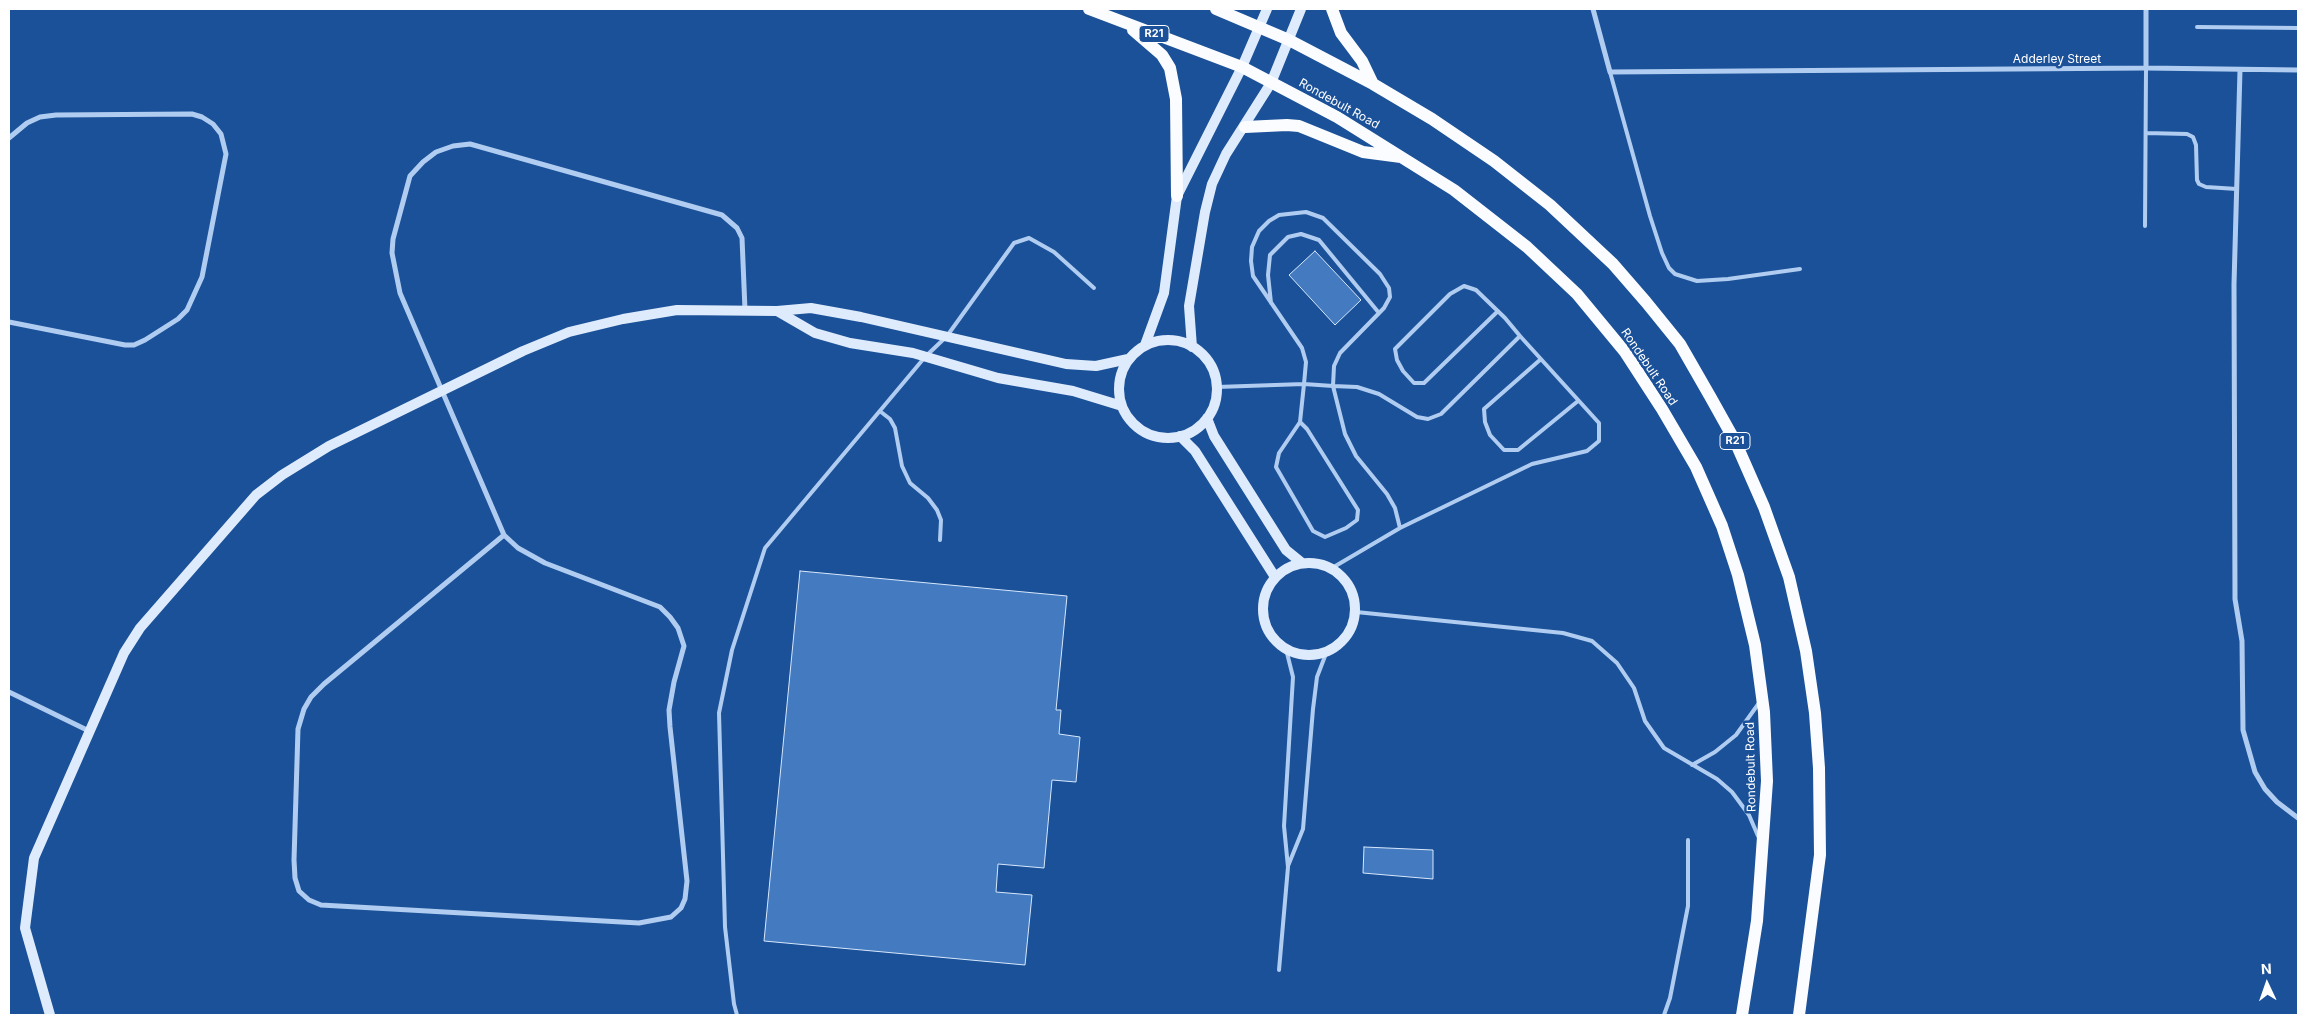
<!DOCTYPE html>
<style>
body{margin:0}
#map{position:relative;width:2307px;height:1024px;overflow:hidden;background:#1b5199;font-family:Inter,sans-serif}
canvas{display:block}
.frame{position:absolute;inset:0;border:10px solid #fff;pointer-events:none}
.north{position:absolute;left:2242px;top:959px;width:50px;height:50px;-webkit-text-stroke:4px #1b5199;paint-order:stroke;rotate:357deg;font-size:14px;font-weight:700;line-height:20px;text-align:center;color:#fff}
.north::after{content:'';display:block;margin:auto;width:18px;height:22px;background:#fff;clip-path:polygon(50% 0,100% 100%,50% 72%,0 100%)}
</style>
<div id="map">
<canvas width="2307" height="1024"></canvas>
<div class="frame"></div>
<div class="north">N</div>
</div>
<script>
const ctx = document.querySelector('canvas').getContext('2d');
ctx.lineJoin = 'round';
function fill(path, color) { ctx.fillStyle = color; ctx.fill(path, 'evenodd'); }
const toPath = rows => new Path2D(rows.map(r => 'M' + r).join(''));
function trace(path, color, width, dash) { ctx.strokeStyle = color; ctx.lineWidth = width; ctx.lineCap = dash ? 'butt' : 'round'; ctx.setLineDash(dash || []); ctx.stroke(path); }
function label(font, color, halo, rows, align = 'center') {
  ctx.font = font + ' Inter,sans-serif'; ctx.lineWidth = 5; ctx.setLineDash([]); ctx.textBaseline = 'middle'; ctx.strokeStyle = halo; ctx.fillStyle = color; for (const [text, x, y, turn = 0] of rows) {
    ctx.save(); ctx.translate(x, y); ctx.rotate((+turn || 0) * Math.PI / 180); ctx.textAlign = isNaN(turn) ? turn : align; if (halo) ctx.strokeText(text, 0, 0); ctx.fillText(text, 0, 0); ctx.restore();
  }
}
const building = toPath([
 [1315,251,1361,300,1335,325,1289,275,1315,251],
 [800,571,1067,596,1056,710,1061,710,1059,734,1080,737,1076,782,1052,780,1044,868,998,864,996,892,1032,895,1025,965,764,941,800,571],
 [1364,847,1433,850,1433,879,1363,873,1364,847]
]);
fill(building, '#447ac0');
trace(building, '#d7e8fb', 1);
trace(toPath([
 [2197,27,2298,28],
 [1610,72,1650,216,1662,253,1669,268,1675,274,1697,281,1728,279,1800,269],
 [2146,133,2187,134,2193,137,2196,145,2197,180,2199,184,2206,187,2237,189],
 [2145,226,2146,68],
 [1271,303,1268,275,1270,255,1288,237,1301,234,1319,240,1379,313],
 [1541,359,1484,409,1485,422,1490,435,1504,450,1518,450,1578,401],
 [1217,387,1304,384,1300,422,1279,453,1276,467,1313,531,1325,537,1346,528,1357,520,1358,510,1307,429,1300,422],
 [881,412,890,419,895,428,902,466,910,483,928,498,937,510,941,520,940,540],
 [1400,528,1395,508,1387,494,1356,456,1345,434,1333,386,1334,366,1340,353,1384,308,1390,297,1389,288,1380,274,1323,218,1306,212,1279,215,1269,221,1259,231,1252,247,1251,261,1253,276,1302,348,1306,362,1304,384,1333,386,1357,387,1379,394,1417,417,1428,419,1441,414,1520,336,1505,318,1476,290,1464,286,1450,294,1395,349,1397,360,1403,371,1414,383,1424,383,1498,311],
 [1332,568,1400,528,1532,464,1587,451,1599,441,1599,423,1520,336],
 [1356,612,1563,633,1592,641,1617,663,1634,688,1645,721,1664,748,1717,779,1732,792,1749,815,1758,836],
 [1692,765,1715,752,1736,735,1759,703],
 [1288,866,1303,829,1313,709,1317,677,1327,651],
 [1279,970,1288,867,1284,826,1293,677,1286,649],
 [737,1015,734,1004,725,927,719,713,732,650,765,548,925,357,947,336,1014,243,1029,238,1054,252,1094,288],
 [1664,1015,1670,998,1688,906,1688,840]
]), '#b0cdf1', 4);
trace(toPath([
 [1593,9,1610,72,2146,68,2298,70],
 [2146,68,2146,9],
 [2240,70,2234,284,2235,599,2242,641,2243,730,2255,772,2265,789,2277,802,2298,818],
 [9,138,27,123,40,117,56,115,192,114,202,117,213,124,221,134,226,154,202,277,187,310,178,319,145,340,134,345,125,345,9,322],
 [504,535,324,684,311,697,304,709,298,729,294,860,295,878,299,891,309,900,321,905,639,923,671,917,681,908,685,899,687,881,670,727,669,710,674,682,684,646,678,628,670,617,660,607,545,563,518,548,504,535,400,293,392,253,393,239,410,176,423,162,436,152,453,146,470,144,722,215,737,228,742,238,745,310],
 [9,692,89,731]
]), '#b0cdf1', 5);
trace(toPath([
 [777,311,815,333,850,343,913,353,998,378,1073,391,1122,406],
 '1119 389a49 49 0 1 1 98 0a49 49 0 1 1-98 0Z',
 [1145,345,1164,293,1177,196,1242,67,1267,9],
 [1192,347,1189,306,1205,212,1212,184,1226,154,1271,83,1301,9],
 [1207,418,1214,436,1286,550,1302,563],
 [1180,436,1195,451,1275,577],
 '1263 609a46 46 0 1 1 92 0a46 46 0 1 1-92 0Z',
 [50,1015,25,928,34,858,124,653,140,628,256,495,282,475,329,446,523,351,569,332,623,319,677,310,777,311,811,308,861,317,1066,364,1096,366,1128,359]
]), '#deebfc', 10);
trace(toPath([
 [1089,9,1242,67,1337,117,1454,190,1527,247,1577,294,1625,352,1662,409,1696,467,1722,526,1738,575,1755,645,1764,712,1767,781,1757,921,1742,1015],
 [1216,9,1289,40,1373,84,1432,119,1494,161,1550,205,1613,264,1646,302,1680,344,1711,398,1735,441,1764,507,1789,577,1806,651,1815,713,1819,768,1820,855,1799,1015],
 [1332,9,1341,33,1362,61,1373,84],
 [1133,30,1162,55,1170,68,1176,99,1177,196],
 [1245,127,1287,125,1299,126,1363,152,1401,157]
]), '#fafcff', 12);
for (const [x, y, w] of [
 [1154,34,30],
 [1735,441,30]
]) { const box = new Path2D(); box.roundRect(x - w / 2, y - 8.5, w, 17, 4); ctx.fillStyle = '#1b5199'; ctx.fill(box); trace(box, '#fff', 1); }
label('bold 11px', '#fff', null, [
 ["R21",1154,34],
 ["R21",1735,441]
]);
label('12px', '#fff', '#1b5199', [
 ["Adderley Street",2057,59],
 ["Rondebult Road",1339,104,29],
 ["Rondebult Road",1649,367,56],
 ["Rondebult Road",1751,767,-91]
]);
</script>
